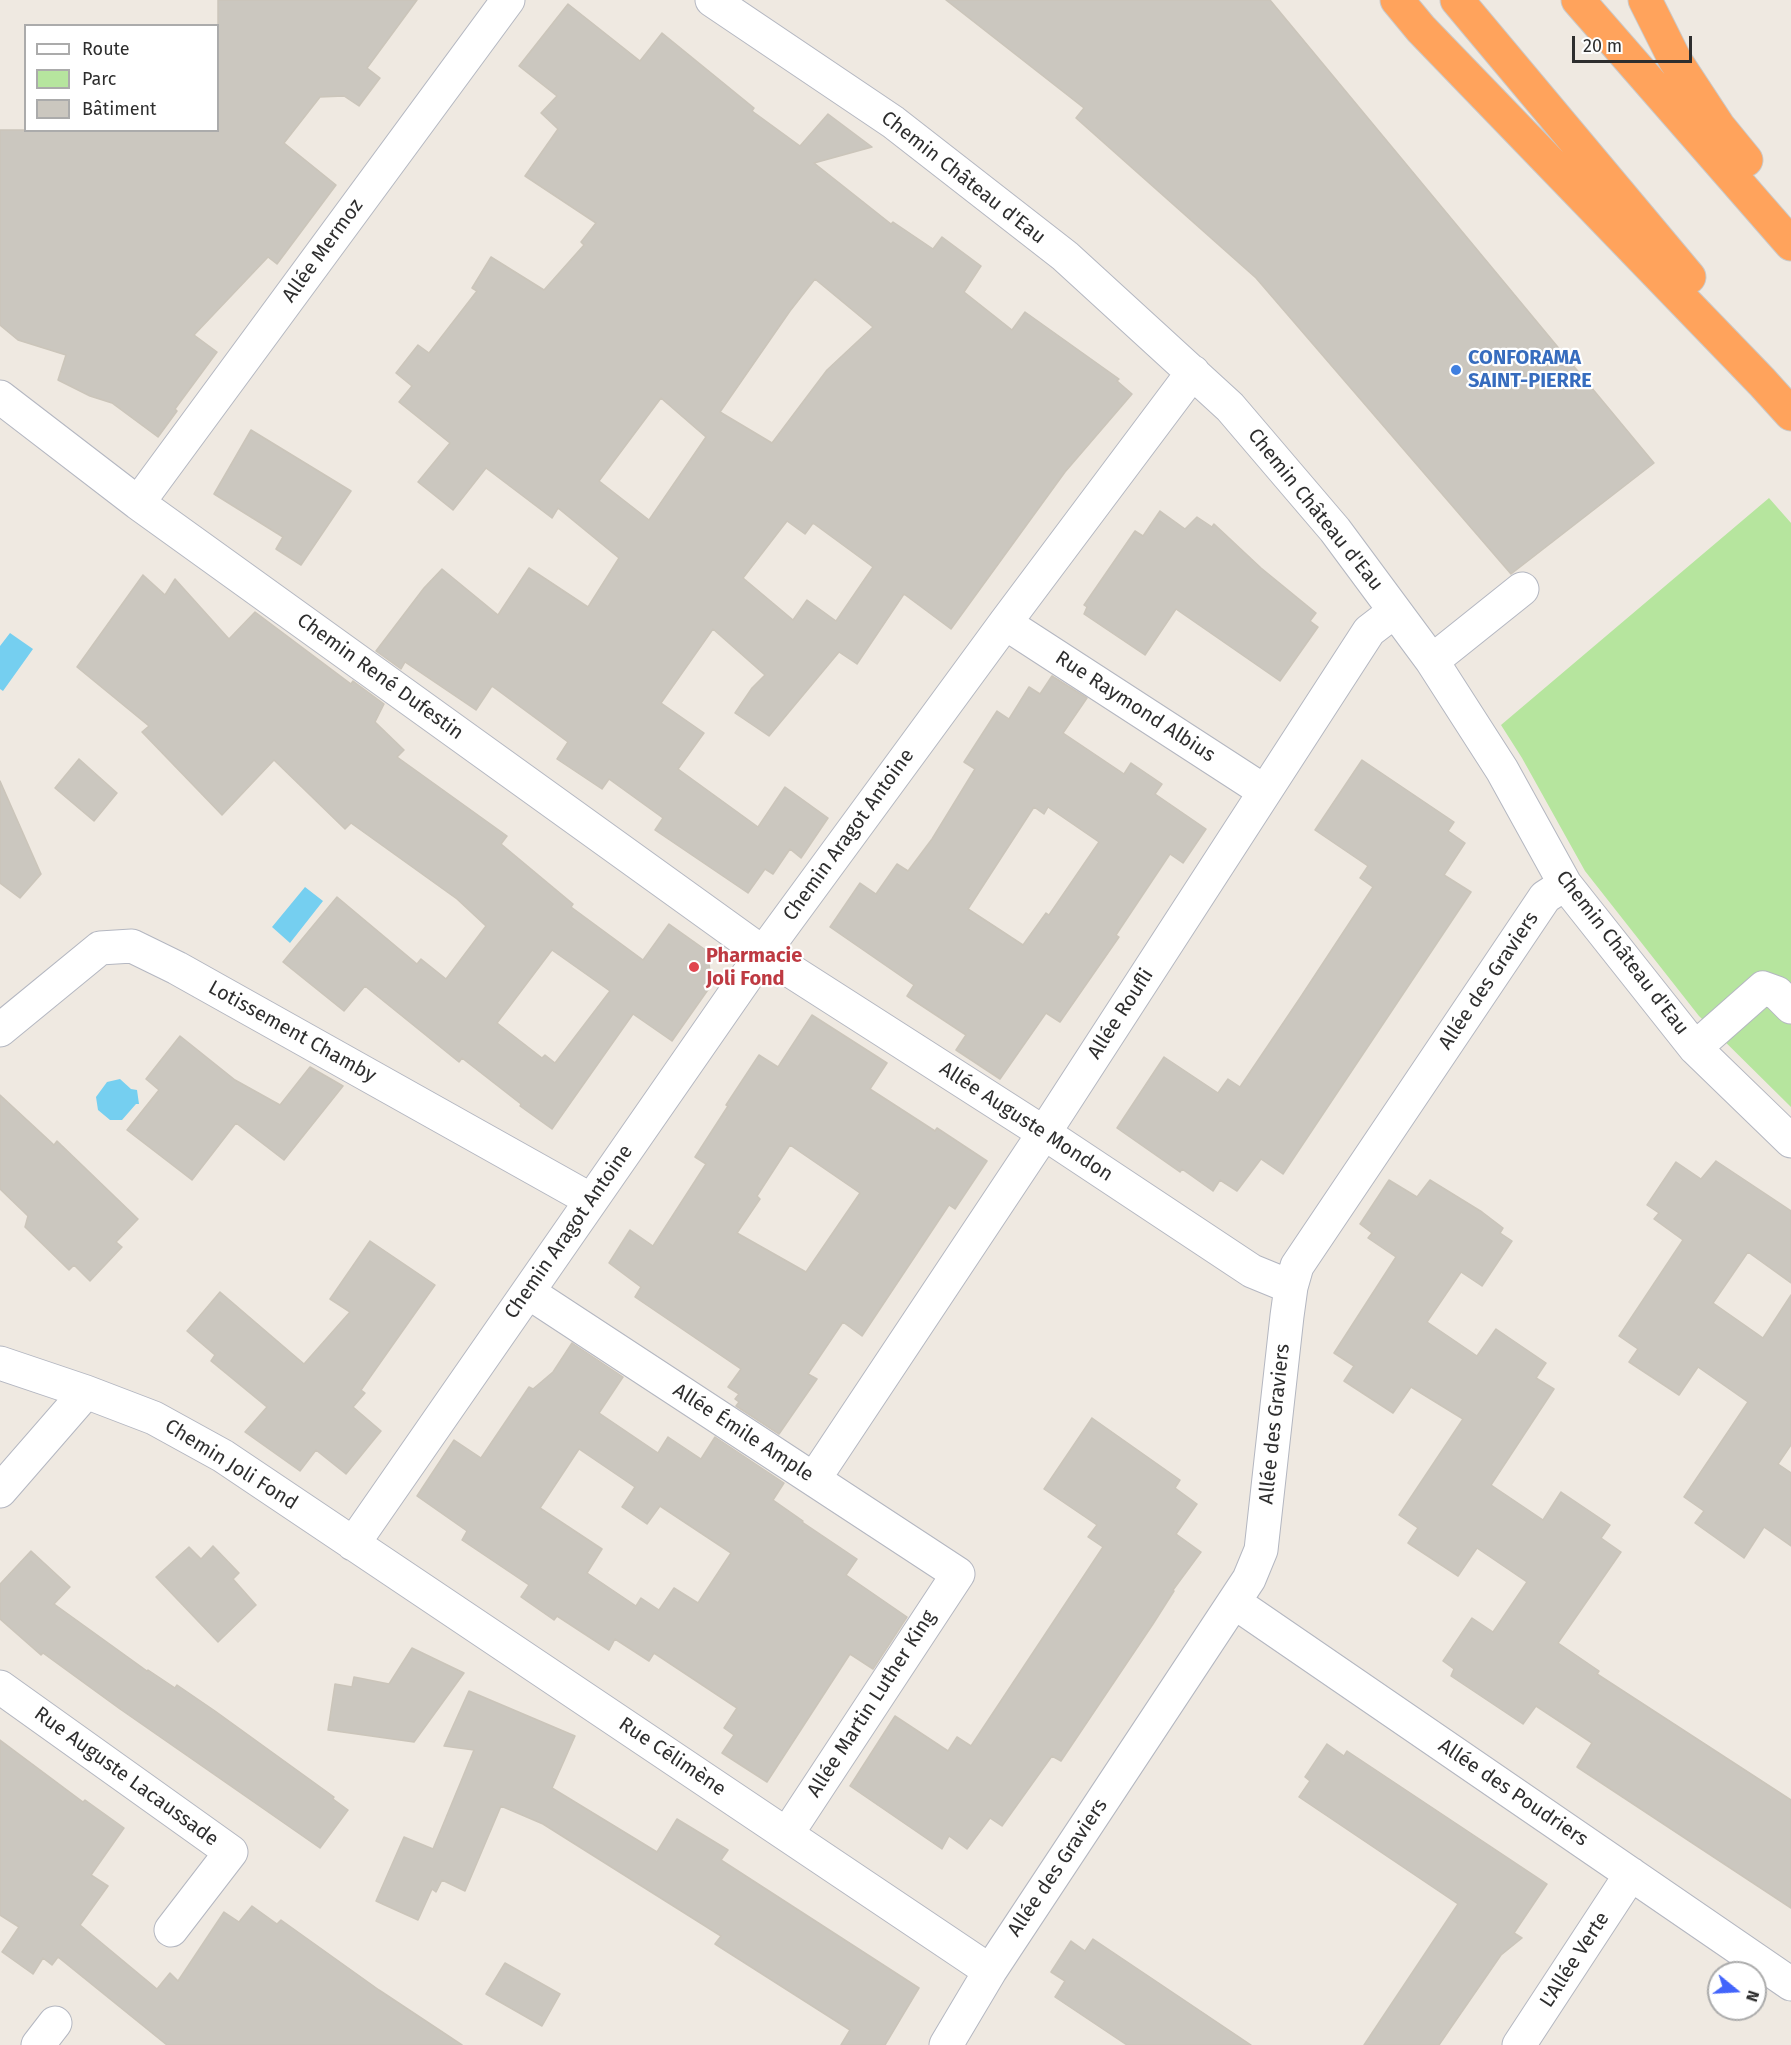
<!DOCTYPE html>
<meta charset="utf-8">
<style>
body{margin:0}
#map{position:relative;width:1791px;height:2045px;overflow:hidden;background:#efe9e1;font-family:"Fira Sans",sans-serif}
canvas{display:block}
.legend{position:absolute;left:24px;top:24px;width:195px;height:108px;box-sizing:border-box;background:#fff;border:2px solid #ababab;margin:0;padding:8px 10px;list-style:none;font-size:18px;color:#2e2e2e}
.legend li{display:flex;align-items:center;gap:12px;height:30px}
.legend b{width:30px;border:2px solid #ababab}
.north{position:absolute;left:1707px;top:1961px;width:60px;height:60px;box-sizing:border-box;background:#fff;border:2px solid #ababab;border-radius:50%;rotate:108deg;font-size:16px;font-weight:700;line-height:24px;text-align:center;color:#2e2e2e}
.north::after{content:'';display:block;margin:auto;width:21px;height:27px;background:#4264fb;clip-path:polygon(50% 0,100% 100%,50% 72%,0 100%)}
.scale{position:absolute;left:1572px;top:36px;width:120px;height:27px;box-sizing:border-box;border:3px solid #2e2e2e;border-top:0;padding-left:8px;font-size:18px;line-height:21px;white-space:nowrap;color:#2e2e2e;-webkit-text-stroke:4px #fff;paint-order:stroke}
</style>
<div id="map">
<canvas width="1791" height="2045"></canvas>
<ul class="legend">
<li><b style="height:8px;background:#fff"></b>Route</li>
<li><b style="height:16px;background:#b6e59e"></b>Parc</li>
<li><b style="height:16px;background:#cbc7bf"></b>Bâtiment</li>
</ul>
<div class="north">N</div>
<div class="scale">20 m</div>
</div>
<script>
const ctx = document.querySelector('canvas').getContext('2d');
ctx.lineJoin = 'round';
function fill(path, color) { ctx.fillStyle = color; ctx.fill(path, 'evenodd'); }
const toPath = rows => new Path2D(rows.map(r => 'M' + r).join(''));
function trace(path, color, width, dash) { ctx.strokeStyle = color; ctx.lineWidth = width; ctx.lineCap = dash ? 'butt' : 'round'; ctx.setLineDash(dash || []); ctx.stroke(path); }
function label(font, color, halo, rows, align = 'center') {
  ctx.font = font + ' "Fira Sans",sans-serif'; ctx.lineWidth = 4.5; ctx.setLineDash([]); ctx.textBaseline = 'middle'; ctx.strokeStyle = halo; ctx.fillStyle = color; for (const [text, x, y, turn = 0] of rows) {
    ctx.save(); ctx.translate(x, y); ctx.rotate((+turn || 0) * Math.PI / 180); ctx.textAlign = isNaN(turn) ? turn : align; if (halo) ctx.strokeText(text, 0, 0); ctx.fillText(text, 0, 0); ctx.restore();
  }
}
fill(toPath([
 [1769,498,1791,523,1791,1107,1699,1016,1585,871,1522,758,1501,725]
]), '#b6e59e');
fill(toPath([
 [10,633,33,649,3,691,0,689,0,646],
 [305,887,323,901,290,943,272,927],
 [120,1079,131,1089,137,1090,139,1104,136,1104,122,1120,110,1120,98,1110,96,1097,107,1082]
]), '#75cff0');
const building = toPath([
 [218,0,417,0,367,68,380,78,359,106,344,96,320,97,284,143,336,185,277,264,268,257,194,335,217,352,175,409,177,411,158,437,112,403,90,396,58,380,66,355,18,340,0,325,0,130,218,130,218,0],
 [946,0,1270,0,1654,463,1511,574,1256,278,1076,118,1084,108,946,0],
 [568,4,640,61,662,33,754,108,752,111,800,146,828,114,872,147,814,163,891,224,893,222,933,249,942,237,981,266,964,292,1012,330,1025,312,1119,379,1117,381,1132,394,1065,472,951,629,904,594,857,664,839,652,769,736,735,713,752,688,765,675,713,629,661,703,704,733,678,769,758,827,785,787,828,818,801,858,790,849,773,874,765,869,748,893,655,830,663,818,609,779,602,789,557,759,568,742,492,686,476,710,405,662,401,669,376,651,424,588,442,569,498,615,529,568,588,607,619,558,558,508,552,518,486,468,453,510,418,482,450,443,399,402,412,386,396,373,418,345,429,353,477,291,472,288,491,257,544,290,584,245,581,242,596,223,525,176,558,129,541,113,557,96,519,66,568,4],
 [815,279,873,327,827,370,772,443,720,412,790,311,815,279],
 [661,398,706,437,649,520,599,481,661,398],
 [787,521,805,534,813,523,873,567,836,621,807,600,793,620,743,578,787,521],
 [251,430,351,491,301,565,276,549,283,537,214,494,251,430],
 [1160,511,1185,529,1197,517,1212,527,1214,524,1261,568,1316,613,1310,621,1318,627,1280,681,1176,609,1145,655,1084,614,1087,607,1084,605,1135,531,1143,536,1160,511],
 [143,575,165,595,175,579,229,639,255,612,351,684,353,681,384,704,375,722,404,750,397,757,507,836,501,844,573,904,571,907,643,960,669,924,707,951,712,984,672,1041,633,1014,552,1129,520,1106,521,1104,462,1058,459,1062,365,986,344,1011,283,962,337,897,417,964,421,959,446,979,486,926,457,899,351,823,345,829,274,760,222,815,142,732,149,726,77,667,143,575],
 [552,950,610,991,555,1063,545,1055,542,1058,497,1023,552,950],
 [1052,676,1087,698,1063,733,1124,774,1131,763,1162,784,1155,794,1206,829,1183,863,1170,854,1116,935,1119,937,1060,1022,1046,1013,1000,1079,956,1050,966,1035,907,996,914,985,830,927,860,883,876,894,897,864,908,871,932,839,975,769,964,762,997,711,1009,719,1029,687,1040,694,1052,676],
 [1034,807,1044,814,1048,807,1099,842,1049,915,1046,913,1023,945,968,909,1034,807],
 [79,759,117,793,94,821,55,788,79,759],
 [1362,760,1454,822,1448,831,1465,843,1444,875,1471,892,1283,1174,1261,1159,1237,1191,1220,1180,1213,1191,1182,1169,1180,1172,1117,1128,1164,1057,1218,1093,1228,1079,1240,1087,1300,998,1373,887,1360,878,1368,866,1315,830,1362,760],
 [0,781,41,874,20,898,0,883,0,781],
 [812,1015,887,1063,870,1089,935,1131,937,1128,987,1161,955,1209,949,1205,862,1336,843,1322,808,1374,817,1379,779,1434,736,1406,739,1402,735,1399,739,1394,728,1387,741,1369,635,1297,641,1287,609,1263,630,1230,653,1246,706,1164,695,1157,728,1106,726,1105,759,1055,778,1067,812,1015],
 [790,1145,860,1193,806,1272,737,1233,760,1199,757,1196,790,1145],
 [180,1036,235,1080,280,1105,310,1067,343,1086,284,1160,236,1123,192,1180,127,1130,159,1090,146,1079,180,1036],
 [0,1095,54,1145,57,1141,138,1219,116,1242,122,1247,90,1281,74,1265,69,1270,25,1227,28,1216,0,1189,0,1095],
 [1716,1161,1791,1211,1791,1283,1748,1252,1713,1303,1763,1338,1791,1295,1791,1445,1778,1464,1791,1473,1791,1546,1764,1527,1744,1558,1695,1523,1704,1511,1684,1497,1748,1402,1698,1367,1679,1395,1629,1362,1638,1349,1619,1336,1683,1240,1654,1219,1659,1213,1647,1205,1676,1162,1701,1179,1716,1161],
 [1389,1180,1417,1197,1430,1180,1482,1212,1503,1228,1500,1233,1512,1241,1482,1286,1461,1272,1427,1322,1477,1356,1496,1329,1546,1363,1536,1378,1554,1389,1491,1485,1543,1520,1561,1492,1610,1525,1601,1538,1621,1552,1558,1643,1599,1671,1597,1674,1791,1800,1791,1908,1577,1767,1592,1743,1536,1706,1523,1724,1451,1676,1454,1669,1443,1661,1472,1618,1493,1632,1527,1582,1477,1548,1458,1576,1408,1543,1418,1528,1399,1515,1463,1419,1411,1387,1393,1413,1344,1381,1354,1366,1334,1353,1396,1257,1368,1238,1372,1233,1360,1224,1389,1180],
 [370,1241,435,1285,361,1390,365,1393,353,1407,381,1431,346,1474,316,1450,300,1471,245,1432,267,1407,211,1361,215,1355,187,1331,220,1292,304,1364,350,1312,330,1299,370,1241],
 [572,1343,623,1377,599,1413,658,1453,668,1437,701,1459,715,1437,784,1483,773,1500,803,1521,802,1522,857,1559,846,1575,907,1617,873,1669,850,1654,767,1782,722,1753,734,1735,724,1728,737,1708,654,1653,649,1661,615,1639,609,1650,557,1616,554,1620,521,1597,529,1585,462,1540,467,1531,417,1496,454,1440,481,1458,529,1387,533,1389,553,1372,572,1343],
 [579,1449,635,1487,622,1507,647,1524,660,1506,731,1553,698,1603,674,1588,659,1610,641,1598,636,1606,587,1573,602,1549,540,1508,579,1449],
 [1092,1418,1180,1480,1175,1488,1197,1504,1176,1534,1201,1552,1173,1590,1174,1591,1153,1624,1061,1761,1052,1756,1002,1826,990,1818,967,1849,949,1836,942,1849,850,1786,895,1716,948,1751,957,1737,971,1746,1103,1547,1088,1537,1097,1525,1044,1489,1092,1418],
 [213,1546,239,1573,233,1579,256,1605,218,1642,156,1577,189,1547,201,1559,213,1546],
 [31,1551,70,1587,54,1604,147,1671,148,1670,175,1688,177,1685,215,1711,334,1797,333,1799,348,1810,320,1848,120,1709,43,1653,41,1655,0,1619,0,1584,31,1551],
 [412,1648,464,1673,414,1742,328,1730,335,1684,352,1687,354,1677,389,1684,412,1648],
 [469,1691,575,1736,552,1788,657,1852,677,1819,728,1850,721,1860,919,1988,885,2045,841,2045,850,2030,715,1944,721,1936,543,1824,501,1806,465,1891,442,1880,436,1892,432,1889,418,1920,376,1901,404,1837,433,1849,474,1750,444,1746,469,1691],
 [0,1740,83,1802,85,1800,124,1828,91,1875,108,1886,80,1925,157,1989,170,1973,178,1981,224,1912,239,1922,252,1906,277,1924,281,1920,379,1990,462,2045,167,2045,58,1957,52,1965,43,1958,33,1974,2,1952,19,1927,0,1915,0,1740],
 [1327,1744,1344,1756,1347,1751,1547,1884,1514,1933,1522,1938,1501,1955,1439,2045,1364,2045,1458,1904,1299,1797,1310,1781,1305,1777,1327,1744],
 [1093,1939,1251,2045,1127,2045,1055,1997,1065,1981,1051,1972,1071,1941,1085,1951,1093,1939],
 [505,1963,560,1994,542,2026,486,1994,505,1963]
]);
fill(building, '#cbc7bf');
trace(building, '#cbc5ba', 1.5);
const minor = toPath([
 [712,0,893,122,1065,256,1230,407,1335,530,1432,661,1502,770,1565,884,1695,1048,1791,1141],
 [0,397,138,503,763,953,1044,1133,1252,1271,1291,1287],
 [138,503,508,0],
 [1005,623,1264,791],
 [1432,661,1522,589],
 [0,1030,100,948,132,946,177,968,591,1200],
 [1695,1048,1763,988,1777,993,1791,1007],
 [528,1292,958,1574,787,1834],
 [0,1363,86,1392,154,1418,223,1456,990,1971],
 [814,1479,1044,1133,1369,631,1395,611],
 [0,1491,86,1392],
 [353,1544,763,953,1005,623,1193,372],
 [1234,1602,1791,1984],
 [0,1687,231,1852,171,1930],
 [38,2045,55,2023],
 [946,2045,990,1971,1249,1579,1261,1550,1287,1316,1291,1287,1297,1266,1545,897,1565,884],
 [1519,2045,1631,1874]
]);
const highway = toPath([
 [1397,0,1421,29,1762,382,1791,414],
 [1457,0,1689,277],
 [1578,0,1791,244],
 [1645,0,1675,60,1719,127,1746,160]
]);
trace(minor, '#b4b7c1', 35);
trace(highway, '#c9c9c9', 35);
trace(minor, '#fff', 33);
trace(highway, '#ffa35c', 33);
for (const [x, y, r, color] of [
 [1456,370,6,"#3f7fe0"],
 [694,967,6,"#e0444e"]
]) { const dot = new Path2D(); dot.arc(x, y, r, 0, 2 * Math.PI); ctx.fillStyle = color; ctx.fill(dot); trace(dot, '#fff', 2); }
label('20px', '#2e2e2e', '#fff', [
 ["Chemin Château d'Eau",963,178,38],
 ["Allée Mermoz",323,251,-54],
 ["Chemin Château d'Eau",1315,510,51],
 ["Chemin René Dufestin",380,677,36],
 ["Rue Raymond Albius",1135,707,33],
 ["Chemin Aragot Antoine",849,835,-54],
 ["Chemin Château d'Eau",1622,953,52],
 ["Allée des Graviers",1489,981,-56],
 ["Allée Roufli",1121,1014,-57],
 ["Lotissement Chamby",292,1032,29],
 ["Allée Auguste Mondon",1026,1122,33],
 ["Chemin Aragot Antoine",569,1232,-55],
 ["Allée des Graviers",1275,1424,-84],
 ["Allée Émile Ample",743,1433,33],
 ["Chemin Joli Fond",231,1465,32],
 ["Allée Martin Luther King",872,1704,-57],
 ["Rue Célimène",672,1757,34],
 ["Rue Auguste Lacaussade",126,1777,36],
 ["Allée des Poudriers",1513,1793,34],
 ["Allée des Graviers",1058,1868,-56],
 ["L'Allée Verte",1575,1960,-57]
]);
label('bold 20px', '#366cbe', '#fff', [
 ["CONFORAMA",1468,358],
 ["SAINT-PIERRE",1468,381]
], 'left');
label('bold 20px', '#be3a42', '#fff', [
 ["Pharmacie",706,956],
 ["Joli Fond",706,979]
], 'left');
</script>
